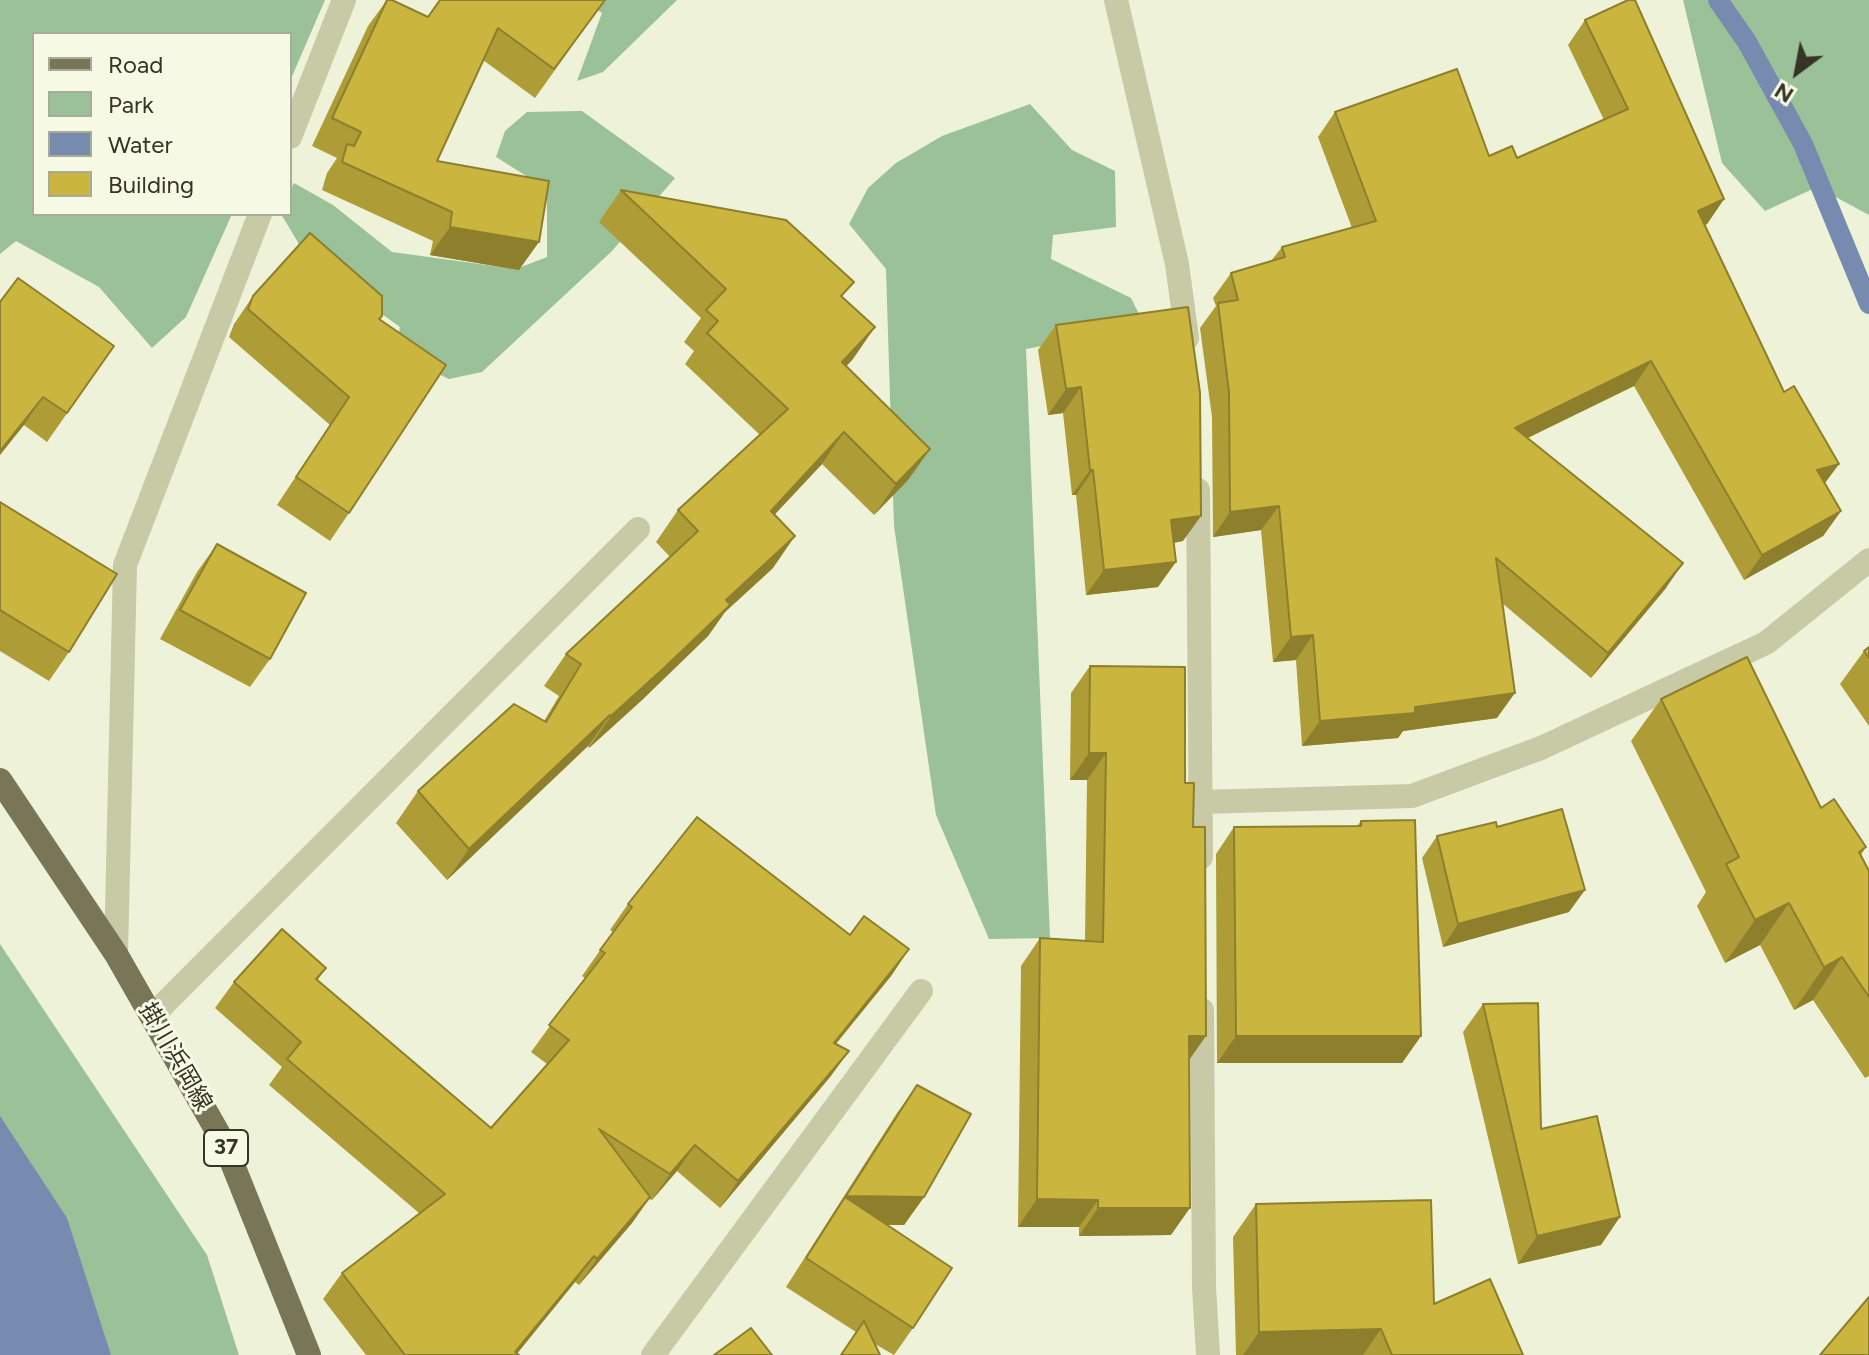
<!DOCTYPE html>
<meta charset="utf-8">
<style>
body{margin:0}
#map{position:relative;width:1869px;height:1355px;overflow:hidden;background:#eef2d9;font-family:Figtree,sans-serif}
canvas{display:block}
.legend{position:absolute;left:32px;top:32px;width:260px;height:184px;box-sizing:border-box;background:#f6fae5;border:2px solid #a9ab99;margin:0;padding:10px 14px;list-style:none;font-size:24px;color:#353426}
.legend li{display:flex;align-items:center;gap:16px;height:40px}
.legend b{width:40px;border:2px solid #a9ab99}
.north{position:absolute;left:1757px;top:32px;width:80px;height:80px;-webkit-text-stroke:6px #f6fae5;paint-order:stroke;rotate:212deg;font-size:22px;font-weight:700;line-height:32px;text-align:center;color:#353426}
.north::after{content:'';display:block;margin:auto;width:28px;height:36px;background:#353426;clip-path:polygon(50% 0,100% 100%,50% 72%,0 100%)}
</style>
<div id="map">
<canvas width="1869" height="1355"></canvas>
<ul class="legend">
<li><b style="height:10px;background:#787657"></b>Road</li>
<li><b style="height:22px;background:#9ac198"></b>Park</li>
<li><b style="height:22px;background:#778ab0"></b>Water</li>
<li><b style="height:22px;background:#cab63f"></b>Building</li>
</ul>
<div class="north">N</div>
</div>
<script>
const ctx = document.querySelector('canvas').getContext('2d');
ctx.lineJoin = 'round';
function fill(path, color) { ctx.fillStyle = color; ctx.fill(path, 'evenodd'); }
const toPath = rows => new Path2D(rows.map(r => 'M' + r).join(''));
function trace(path, color, width, dash) { ctx.strokeStyle = color; ctx.lineWidth = width; ctx.lineCap = dash ? 'butt' : 'round'; ctx.setLineDash(dash || []); ctx.stroke(path); }
function label(font, color, halo, rows, align = 'center') {
  ctx.font = font + ' Figtree,"Noto Sans JP",sans-serif'; ctx.lineWidth = 6; ctx.setLineDash([]); ctx.textBaseline = 'middle'; ctx.strokeStyle = halo; ctx.fillStyle = color; for (const [text, x, y, turn = 0] of rows) {
    ctx.save(); ctx.translate(x, y); ctx.rotate((+turn || 0) * Math.PI / 180); ctx.textAlign = isNaN(turn) ? turn : align; if (halo) ctx.strokeText(text, 0, 0); ctx.fillText(text, 0, 0); ctx.restore();
  }
}
fill(toPath([
 [0,0,325,0,290,81,290,34,34,34,34,214,232,214,186,317,152,348,99,287,16,241,0,254],
 [584,0,677,0,603,72,577,81,602,13],
 [1683,0,1869,0,1869,215,1817,187,1765,211,1722,163],
 [1030,104,1072,150,1115,171,1116,227,1053,235,1051,259,1131,298,1145,326,1026,349,1050,938,989,939,936,815,894,526,886,269,849,224,868,188,896,163,942,136],
 [582,111,675,178,612,251,482,372,449,379,395,353,400,327,330,277,305,254,281,214,290,214,290,190,294,183,333,205,392,252,516,269,547,257,547,189,496,157,505,131,527,112],
 [0,944,207,1255,239,1355,0,1355]
]), '#9ac198');
fill(toPath([
 [0,1116,67,1218,111,1355,0,1355]
]), '#778ab0');
trace(toPath([
 [1718,0,1747,42,1803,144,1869,304]
]), '#778ab0', 20);
trace(toPath([
 [1116,0,1177,264,1187,338],
 [290,137,344,0],
 [1198,490,1201,857],
 [1201,802,1412,796,1541,748,1766,643,1869,560],
 [116,954,125,565,260,214],
 [1202,1010,1204,1287,1208,1355],
 [152,1016,638,529],
 [653,1355,921,991]
]), '#c7caa4', 24);
trace(toPath([
 [0,780,116,954,225,1145,309,1355]
]), '#787657', 24);
fill(toPath([
 [387,0,428,17,605,0,535,98,483,60,437,161,519,270,430,255,433,241,322,190,327,173,337,158,312,146,368,26],
 [1585,20,1724,199,1707,224,1705,225,1784,392,1839,464,1825,483,1841,511,1823,536,1744,580,1634,386,1528,438,1666,588,1591,678,1502,603,1497,718,1403,731,1398,738,1302,746,1296,660,1273,662,1261,530,1213,537,1212,417,1200,328,1216,306,1213,298,1231,273,1271,261,1282,247,1352,228,1318,137,1335,112,1489,156,1517,158,1604,120,1568,45],
 [621,190,843,297,853,359,846,366,930,449,908,480,874,515,822,464,774,515,773,568,725,612,708,636,642,700,589,748,588,746,447,880,396,823,418,791,544,721,559,696,544,686,566,654,670,557,656,542,678,510,760,435,685,364,694,351,684,342,701,318,599,222],
 [253,296,379,320,349,513,330,541,277,505,330,425,229,337,234,324],
 [0,302,114,346,47,442,24,425],
 [1056,325,1183,541,1174,543,1158,587,1086,595,1076,495,1072,495,1063,413,1048,415,1038,350],
 [0,502,69,652,49,681,0,651],
 [217,544,270,659,250,687,160,639,197,572],
 [1869,647,1869,726,1840,684,1864,651],
 [1090,666,1185,783,1189,1061,1171,1235,1079,1236,1079,1227,1018,1227,1021,966,1040,938,1085,941,1087,780,1070,780,1071,693],
 [1661,699,1821,808,1866,847,1861,855,1869,871,1869,1076,1865,1078,1813,1000,1794,1010,1760,945,1725,963,1697,906,1706,892,1631,741],
 [1361,821,1421,1036,1402,1063,1217,1063,1216,854,1234,827,1357,826],
 [1497,827,1569,912,1443,947,1422,858,1437,836],
 [628,904,850,935,909,949,891,976,836,1044,849,1051,830,1077,720,1208,677,1171,652,1200,649,1199,632,1223,579,1285,575,1282,517,1353,519,1355,366,1355,323,1299,342,1273,419,1213,269,1085,282,1067,215,1008,234,982,326,968,317,981,491,1128,547,1064,531,1052,585,978,582,976,613,932,610,930],
 [1483,1004,1541,1129,1601,1245,1518,1264,1463,1032],
 [917,1085,924,1197,904,1225,887,1225,913,1328,894,1355,875,1344,880,1355,840,1355,856,1332,786,1287,897,1113],
 [1256,1204,1434,1304,1523,1355,1236,1355,1233,1237]
]), '#ae9d36');
fill(toPath([
 [1724,199,1707,224,1680,236,1698,211],
 [450,227,539,242,519,270,430,255],
 [875,327,853,359,820,394,842,362],
 [1651,361,1634,386,1498,452,1515,428],
 [1081,387,1063,413,1048,415,1066,389],
 [43,397,24,425,0,455,0,451],
 [844,432,822,464,749,542,771,511],
 [930,449,908,480,874,515,896,484],
 [1839,464,1821,488,1817,470],
 [1090,470,1093,470,1076,495,1072,495],
 [1279,506,1261,530,1213,537,1230,512],
 [1841,511,1823,536,1744,580,1762,555],
 [1201,516,1183,541,1154,546,1171,520],
 [795,536,773,568,725,612,708,636,642,700,589,748,611,716,726,600],
 [1176,562,1158,587,1086,595,1104,570],
 [1683,563,1666,588,1591,678,1608,653],
 [1313,635,1296,660,1273,662,1291,637],
 [1515,693,1497,718,1403,731,1398,738,1302,746,1320,721],
 [610,715,588,746,447,880,469,849],
 [1089,753,1106,753,1087,780,1070,780],
 [1585,890,1569,912,1443,947,1458,924],
 [1789,903,1760,945,1725,963,1755,920],
 [909,949,891,976,815,1069,834,1043],
 [1842,957,1813,1000,1794,1010,1824,967],
 [1189,1036,1206,1036,1187,1063],
 [1236,1036,1421,1036,1402,1063,1217,1063],
 [849,1051,830,1077,720,1208,738,1181],
 [695,1145,677,1171,652,1200,670,1174],
 [846,1196,924,1197,904,1225,828,1224,845,1197,826,1224],
 [650,1197,632,1223,579,1285,597,1259],
 [1037,1199,1098,1200,1079,1227,1018,1227],
 [1098,1208,1190,1208,1171,1235,1079,1236],
 [1620,1217,1601,1245,1518,1264,1537,1236],
 [594,1256,575,1282,516,1355,513,1355],
 [1381,1329,1363,1355,1243,1355,1259,1332]
]), '#8d7f2c');
const building = toPath([
 [387,0,392,0,428,17,440,0,605,0,554,69,498,28,437,161,549,181,539,242,450,227,452,212,342,162,347,144,354,146,361,132,332,118,387,0],
 [1628,0,1635,0,1724,199,1698,211,1784,392,1794,386,1839,464,1817,470,1841,511,1762,555,1651,361,1515,428,1683,563,1608,653,1496,558,1515,693,1415,707,1415,713,1320,721,1313,635,1291,637,1279,506,1230,512,1229,392,1218,303,1238,300,1231,273,1285,257,1282,247,1376,221,1335,112,1457,69,1489,156,1512,146,1517,158,1628,109,1585,20,1628,0],
 [621,190,786,220,854,282,841,296,875,327,842,362,930,449,896,484,844,432,771,511,795,536,726,600,730,605,664,668,611,716,610,715,469,849,418,791,514,704,546,722,581,664,566,654,698,531,678,510,788,409,707,333,718,321,706,310,726,289,621,190],
 [310,233,382,296,382,316,379,319,446,365,349,513,296,477,349,397,248,309,253,296,310,233],
 [18,278,114,346,67,413,43,397,0,451,0,302,18,278],
 [1188,307,1200,393,1201,516,1171,520,1176,562,1104,570,1093,470,1090,470,1081,387,1066,389,1056,325,1188,307],
 [0,502,117,574,69,652,0,610,0,502],
 [217,544,306,593,270,659,180,610,217,544],
 [1869,647,1869,658,1864,651,1869,647],
 [1747,657,1821,808,1834,799,1866,847,1859,852,1869,871,1869,997,1842,957,1824,967,1789,903,1755,920,1726,864,1739,857,1661,699,1747,657],
 [1090,666,1185,667,1185,783,1194,783,1193,827,1205,827,1206,1036,1189,1036,1190,1208,1098,1208,1098,1200,1037,1199,1040,938,1103,942,1106,753,1089,753,1090,666],
 [1562,809,1585,890,1458,924,1437,836,1496,822,1497,827,1562,809],
 [697,817,850,935,864,916,909,949,834,1043,849,1051,738,1181,695,1145,670,1174,599,1129,650,1197,597,1259,594,1256,515,1352,519,1355,405,1355,342,1273,445,1194,287,1059,301,1042,234,982,282,929,326,968,316,979,491,1128,569,1040,549,1025,605,953,600,950,632,907,628,904,697,817],
 [1415,820,1421,1036,1236,1036,1234,827,1361,826,1361,821,1415,820],
 [1538,1003,1541,1129,1597,1116,1620,1217,1537,1236,1483,1004,1538,1003],
 [917,1085,971,1114,924,1197,846,1196,917,1085],
 [845,1197,952,1268,913,1328,806,1258,845,1197],
 [1431,1200,1434,1304,1490,1279,1523,1355,1392,1355,1381,1329,1259,1332,1256,1204,1431,1200],
 [1869,1297,1869,1355,1820,1355,1869,1297],
 [864,1321,880,1355,841,1355,864,1321],
 [751,1328,772,1355,714,1355,751,1328]
]);
fill(building, '#cab63f');
trace(building, '#8d7f2c', 2);
for (const [x, y, w] of [
 [226,1148,44]
]) { const box = new Path2D(); box.roundRect(x - w / 2, y - 18, w, 36, 6); ctx.fillStyle = '#f6fae5'; ctx.fill(box); trace(box, '#353426', 2); }
label('bold 22px', '#353426', null, [
 ["37",226,1148]
]);
label('24px', '#353426', '#f6fae5', [
 ["掛川浜岡線",175,1057,60]
]);
</script>
